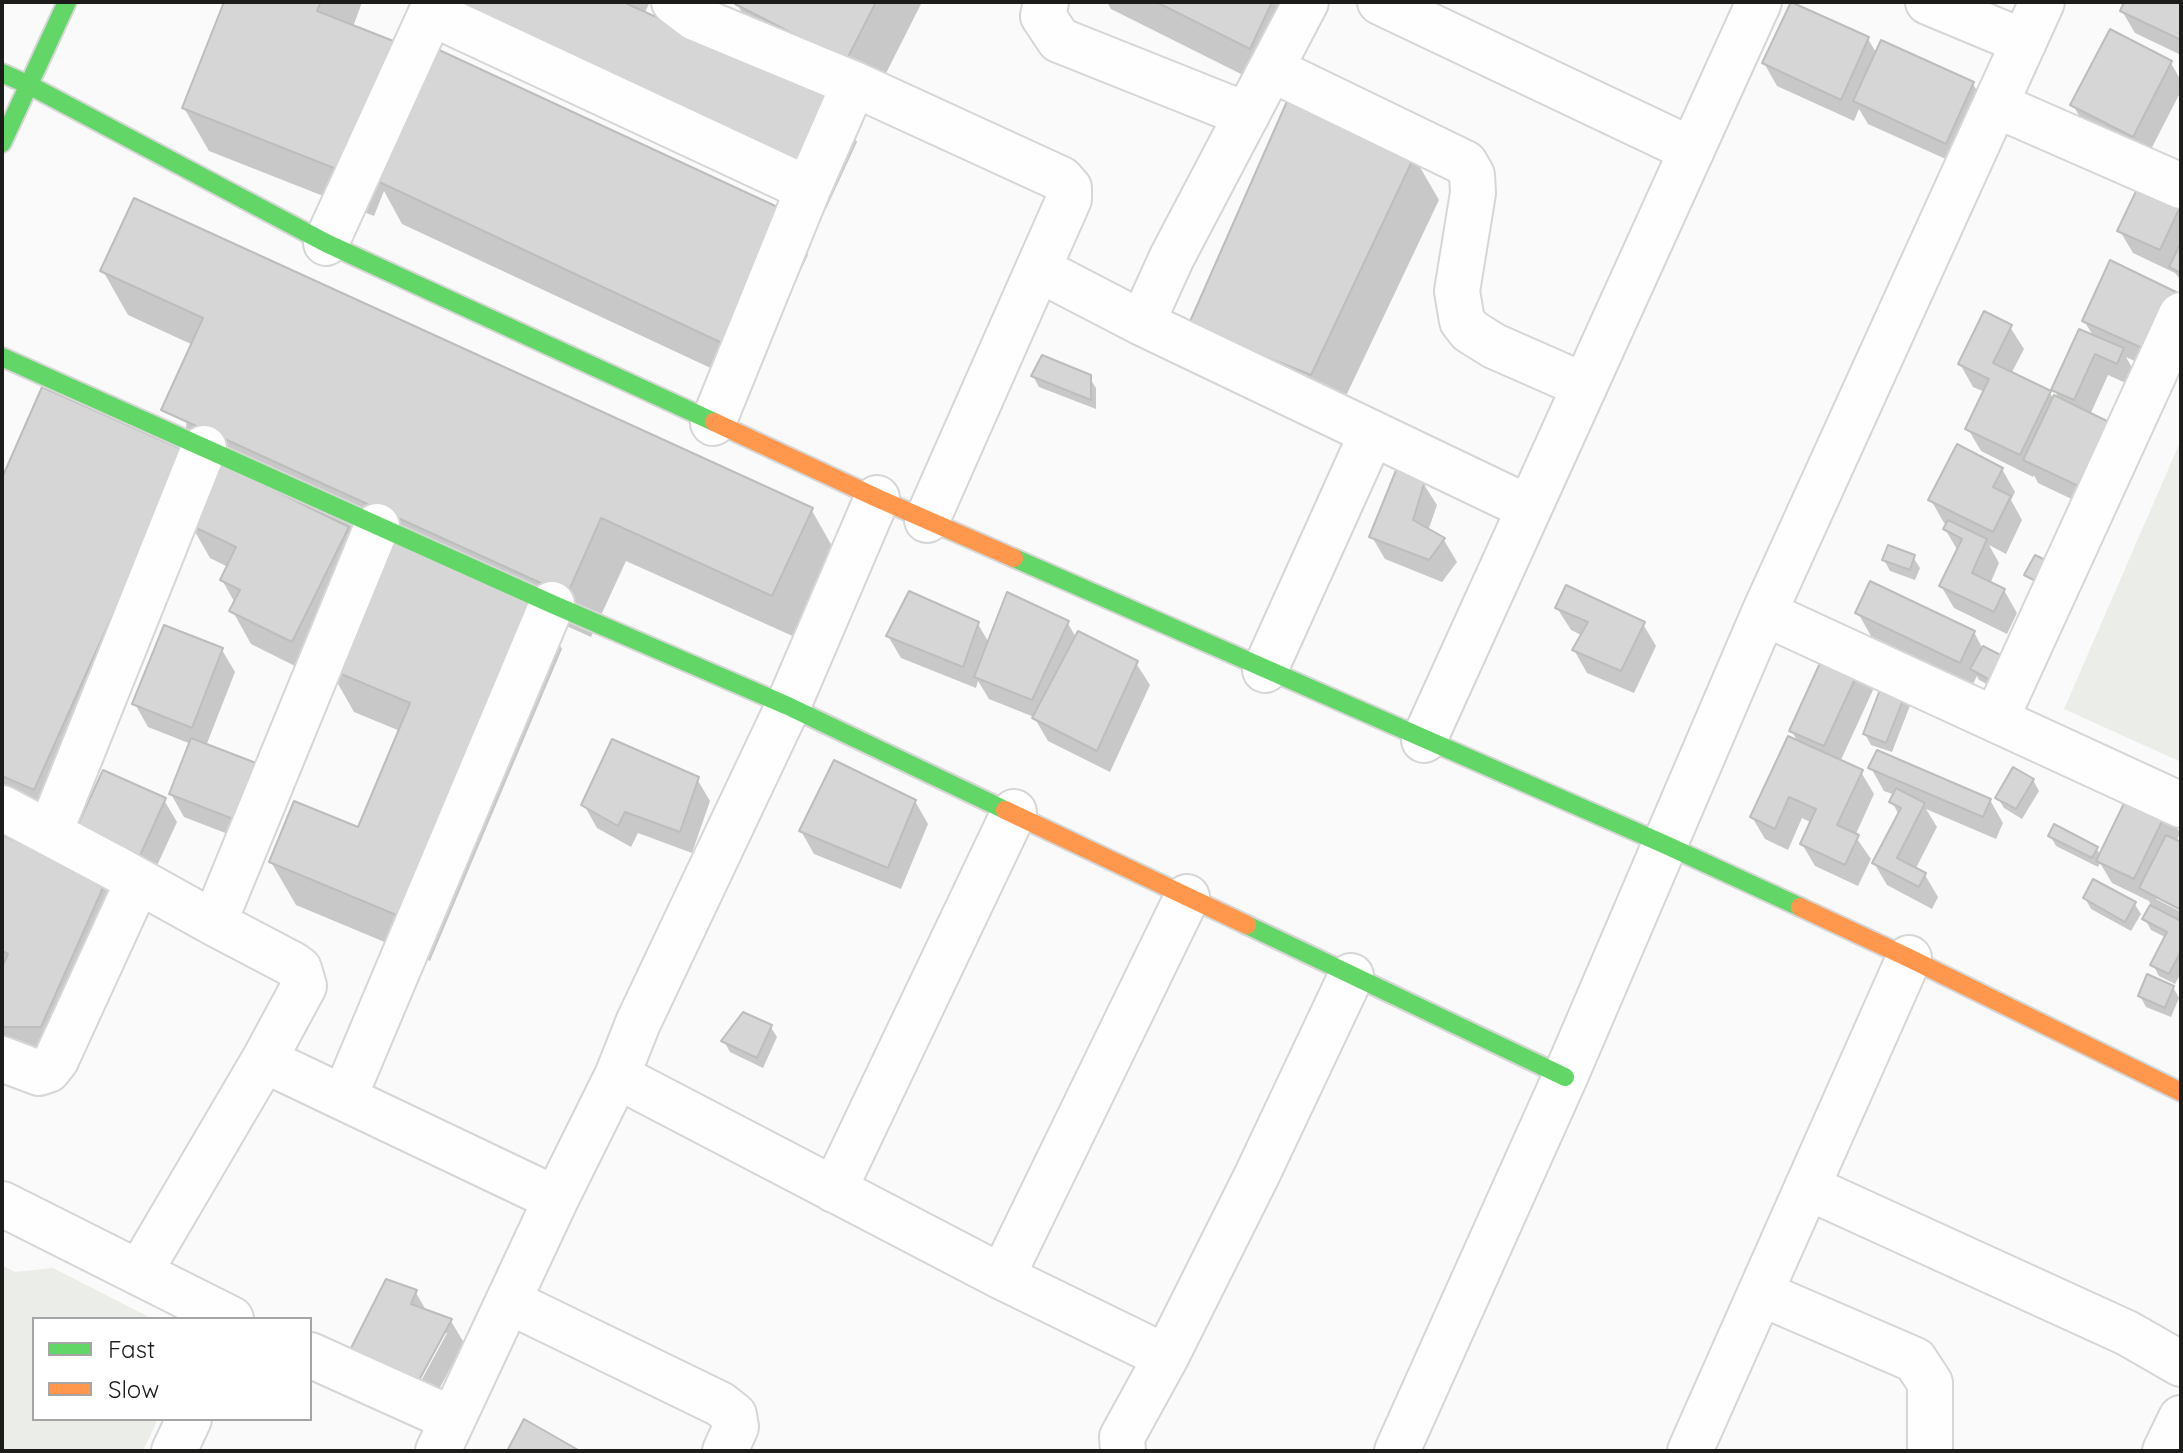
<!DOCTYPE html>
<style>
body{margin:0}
#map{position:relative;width:2183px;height:1453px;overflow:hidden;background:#f9faf9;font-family:Quicksand,sans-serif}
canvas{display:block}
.frame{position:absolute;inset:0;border:4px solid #1c1d1b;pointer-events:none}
.legend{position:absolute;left:32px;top:1317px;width:280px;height:104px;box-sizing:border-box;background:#fff;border:2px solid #a4a5a4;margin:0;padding:10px 14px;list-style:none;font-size:24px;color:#1c1d1b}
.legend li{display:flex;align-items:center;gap:16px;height:40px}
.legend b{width:40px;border:2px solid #a4a5a4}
</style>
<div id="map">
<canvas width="2183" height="1453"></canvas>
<div class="frame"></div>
<ul class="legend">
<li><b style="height:10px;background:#63d668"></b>Fast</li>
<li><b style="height:10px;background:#ff974d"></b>Slow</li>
</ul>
</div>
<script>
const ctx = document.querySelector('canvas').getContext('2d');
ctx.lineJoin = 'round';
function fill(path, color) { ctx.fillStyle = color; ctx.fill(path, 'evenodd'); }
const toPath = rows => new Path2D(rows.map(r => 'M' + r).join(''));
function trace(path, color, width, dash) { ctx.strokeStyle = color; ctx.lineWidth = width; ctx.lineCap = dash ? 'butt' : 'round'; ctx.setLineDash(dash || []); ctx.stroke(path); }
fill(toPath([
 [2181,440,2181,762,2064,709],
 [2,1265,15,1272,53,1268,153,1319,34,1319,34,1419,158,1419,143,1451,2,1451]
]), '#ebeee8');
fill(toPath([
 [226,2,362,2,353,27,782,212,808,255,747,385,402,224,384,191,374,216,209,151,184,108],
 [456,2,650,2,644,14,832,99,857,142,826,209,478,51],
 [738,2,922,2,871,103,762,48,737,4],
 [1107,2,1317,2,1275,91,1111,9],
 [2126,2,2181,2,2181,55,2135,33,2122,11],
 [1868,39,1877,54,1973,84,1986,106,1959,165,1868,124,1859,109,1854,121,1777,86,1764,63],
 [2171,63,2181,81,2181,91,2146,159,2086,128,2073,105],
 [1414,157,1439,200,1336,417,1216,370],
 [2181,203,2181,280,2175,273,2133,253,2120,231],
 [103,271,811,509,836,553,797,638,626,561,591,637,542,615,562,649,430,961,296,905,271,862,359,830,400,731,354,712,329,668,367,562,311,674,251,644,232,610,235,603,222,580,228,567,210,558,194,530,59,832,2,807,2,482,184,453,193,345,128,315],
 [2175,293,2181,303,2161,373,2126,357,2135,373,2130,385,2108,375,2090,415,2103,514,2038,483,2034,475,2033,477,1981,451,1968,429,1985,392,1973,387,1960,364,2010,327,2024,349,2011,374,2050,393,2054,399,2060,400,2054,390,2094,337,2084,321],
 [1033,376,1089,377,1096,388,1096,409,1039,387],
 [2002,469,2015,492,2011,500,2022,520,2006,554,1989,545,1999,563,1990,584,2004,590,2017,613,2007,634,1954,608,1941,586,1958,551,1945,529,1948,525,1944,523,1931,500],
 [1423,483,1437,505,1428,531,1444,540,1457,562,1442,582,1385,559,1372,537],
 [1913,557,1920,568,1915,580,1890,571,1884,560],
 [1557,608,1643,624,1656,646,1634,693,1587,673,1574,650,1583,636,1571,630],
 [1858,613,1974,632,2006,694,1979,680,1977,676,1973,684,1871,636],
 [1067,622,1077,639,1136,663,1150,685,1110,772,1048,741,1034,717,989,699,978,681,976,688,901,658,888,636,978,624,989,643],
 [222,650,235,672,206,746,246,841,184,817,171,794,191,744,148,727,135,704],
 [1860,668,1873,690,1840,762,1861,772,1874,794,1855,836,1871,859,1858,886,1815,866,1802,844,1812,823,1802,818,1788,850,1765,839,1752,817,1798,743,1792,731],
 [1884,684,1911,703,1892,752,1871,745,1865,734],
 [1871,768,1990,800,2003,823,1996,839,1926,809,1937,827,1915,870,1925,875,1938,897,1932,909,1887,885,1874,863,1899,815,1892,802,1895,795,1884,791],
 [697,779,710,801,692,853,638,833,631,847,597,828,584,805],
 [2033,780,2039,791,2022,819,2004,808,1998,798],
 [164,800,177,822,150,881,91,854],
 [915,801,928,824,901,889,814,854,801,831],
 [2167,811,2180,833,2176,842,2181,845,2181,908,2159,896,2156,899,2181,912,2181,973,2175,984,2159,976,2153,965,2167,938,2151,930,2145,919,2151,906,2149,901,2112,883,2100,863,2098,867,2056,846,2050,835,2096,848,2101,856],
 [2,837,104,882,129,926,66,1070,2,1071],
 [2085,898,2134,903,2141,914,2131,931,2091,909],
 [2173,987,2179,998,2171,1017,2146,1007,2140,996],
 [770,1026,777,1037,763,1068,730,1052,724,1041],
 [415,1291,427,1312,451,1321,464,1343,430,1406,362,1379],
 [443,1333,447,1333,414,1394,410,1392]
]), '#0003');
const building = toPath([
 [224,2,321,2,317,11,401,44,349,174,182,108,224,2],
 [454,2,623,2,833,97,801,167,454,2],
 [736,2,876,2,846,61,735,4,736,2],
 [1156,2,1272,2,1250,49,1156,2],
 [1791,2,1869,37,1841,100,1762,63,1791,2],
 [2124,2,2181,2,2181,40,2120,11,2124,2],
 [2110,29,2172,61,2133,137,2070,105,2110,29],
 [1881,40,1974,82,1946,144,1853,101,1881,40],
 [437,49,784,210,722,343,375,180,437,49],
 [1292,90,1415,155,1311,375,1188,326,1292,90],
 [2140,183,2181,205,2160,250,2117,231,2140,183],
 [134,198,813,508,772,596,601,518,567,595,161,410,203,318,100,271,134,198],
 [2181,242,2181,273,2169,267,2181,242],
 [2110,260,2176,292,2149,351,2082,321,2110,260],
 [1984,311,2012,325,1993,363,2051,391,2020,455,1965,429,1989,379,1958,364,1984,311],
 [2079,329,2124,348,2117,364,2095,354,2074,400,2051,390,2079,329],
 [1042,355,1091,375,1091,400,1031,376,1042,355],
 [42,387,186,451,34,790,2,776,2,478,42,387],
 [2054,395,2121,428,2091,492,2023,460,2054,395],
 [1957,444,2003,468,1993,487,2011,496,1993,532,1928,500,1957,444],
 [219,463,349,527,292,642,229,611,240,590,220,580,236,547,188,524,219,463],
 [1397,468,1425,481,1413,520,1445,538,1429,560,1369,537,1397,468],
 [1948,520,1987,539,1972,573,2005,589,1994,612,1939,586,1962,539,1943,529,1948,520],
 [382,538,538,604,406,919,269,862,294,801,358,827,410,703,327,668,382,538],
 [1888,545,1915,555,1910,570,1882,560,1888,545],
 [2035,555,2054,564,2043,585,2024,575,2035,555],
 [1870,581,1975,631,1960,663,1855,613,1870,581],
 [1566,585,1645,622,1621,671,1572,650,1588,622,1555,608,1566,585],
 [909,591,979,622,963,667,886,636,909,591],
 [1007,592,1069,621,1032,700,974,677,1007,592],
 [164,625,223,648,192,728,132,704,164,625],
 [1078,631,1138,661,1097,751,1032,718,1078,631],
 [1983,646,2012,661,1999,685,1970,669,1983,646],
 [1826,650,1861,666,1824,746,1789,731,1826,650],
 [1883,682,1907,690,1886,743,1863,734,1883,682],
 [1788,736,1863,770,1837,825,1859,835,1845,865,1800,844,1816,809,1789,797,1775,829,1750,817,1788,736],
 [191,738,256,763,233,819,169,794,191,738],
 [612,739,699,777,680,832,625,812,618,826,581,805,612,739],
 [1877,750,1991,799,1983,817,1868,768,1877,750],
 [834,760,916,800,888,868,799,831,834,760],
 [2013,767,2034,779,2016,809,1995,798,2013,767],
 [103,770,166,798,138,860,75,831,103,770],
 [1896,788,1925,803,1897,858,1926,873,1919,887,1872,863,1901,808,1889,802,1896,788],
 [2130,791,2168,809,2134,879,2096,861,2130,791],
 [2054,824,2098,847,2092,858,2048,836,2054,824],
 [2,835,106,881,41,1027,2,1027,2,967,8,954,2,951,2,835],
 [2166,835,2181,842,2181,910,2139,888,2166,835],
 [2093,879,2136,902,2125,922,2083,898,2093,879],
 [2150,905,2181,921,2181,951,2169,974,2150,965,2167,932,2142,919,2150,905],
 [2147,974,2174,986,2165,1008,2138,996,2147,974],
 [743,1012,772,1025,757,1058,721,1041,743,1012],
 [386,1279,417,1290,411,1304,452,1319,417,1384,347,1356,386,1279],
 [524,1419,580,1451,507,1451,524,1419]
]);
fill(building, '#d5d6d5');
trace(building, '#bcbebc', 2);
const street = toPath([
 [674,2,695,18,854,84],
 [1046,2,1043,16,1059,40,1247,115],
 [1380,2,1692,150],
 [1928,2,2024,42],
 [431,13,808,189],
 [1271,69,1465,163,1472,175,1473,193,1457,291,1462,321,1470,331,1494,346,1585,386],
 [1996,105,2181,186],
 [326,243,436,2],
 [1142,323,1172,257,1306,2],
 [713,423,808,189,854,84,1061,179,1069,188,1069,199,1038,269],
 [927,520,1038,269,1142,323,1529,508],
 [1764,613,2181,805],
 [1265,670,1372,433],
 [1996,719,2181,315],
 [1424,740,1759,2],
 [2,808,117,869,214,923],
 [50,832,204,448],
 [2,1059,39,1073,48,1070,56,1060,138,881],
 [264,1060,556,1199],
 [617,1076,1002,1277,1166,1357],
 [344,1098,552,604],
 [1807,1187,2127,1333,2181,1364],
 [834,1190,1014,812],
 [2,1204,231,1319],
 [139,1273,264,1060,304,986,299,969,292,964,214,923,377,526],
 [1002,1277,1187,897],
 [1760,1293,1915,1360,1930,1383,1930,1451],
 [508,1301,720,1404,734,1415,736,1427,725,1451],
 [310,1355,452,1419],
 [174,1451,189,1419],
 [438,1451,556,1199,617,1076,638,1023,788,706,877,498],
 [1123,1451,1122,1437,1166,1357,1257,1175,1351,976],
 [1397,1451,1565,1077,1764,613,2042,2],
 [1690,1451,1909,958],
 [2165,1451,2181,1418]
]);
const fast = toPath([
 [2,73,29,85,326,243,714,422],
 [2,143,67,2],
 [2,357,552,604,788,706,1005,810],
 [1014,558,1666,845,1800,907],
 [1247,925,1565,1077]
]);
const slow = toPath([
 [714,422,877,498,1014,558],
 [1005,810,1247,925],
 [1800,907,1909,958,2181,1092]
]);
trace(street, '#d5d6d5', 48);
trace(fast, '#d5d6d5', 22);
trace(slow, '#d5d6d5', 22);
trace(street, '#fefefe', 44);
trace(fast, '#63d668', 18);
trace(slow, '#ff974d', 18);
</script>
